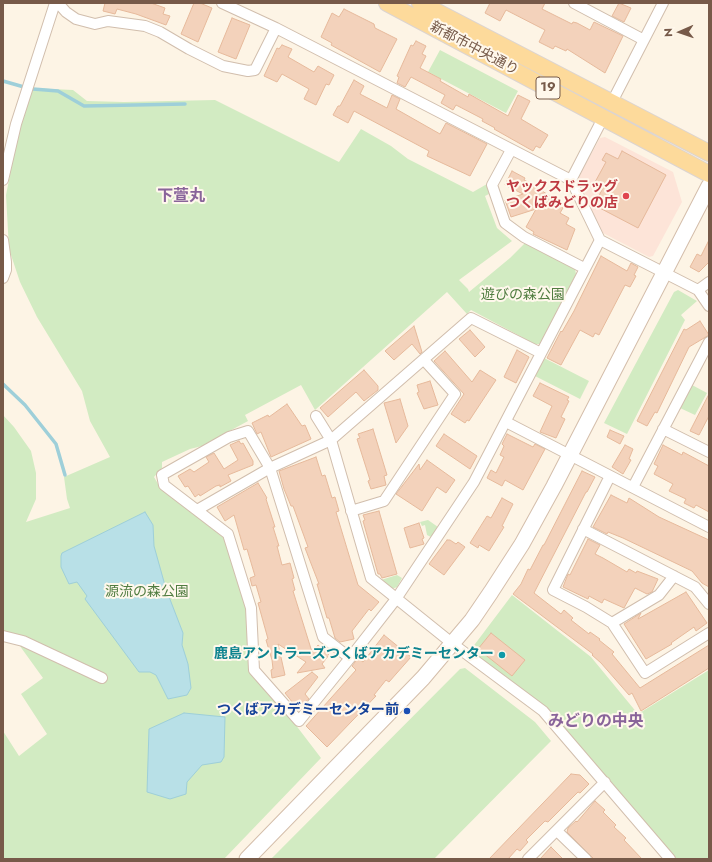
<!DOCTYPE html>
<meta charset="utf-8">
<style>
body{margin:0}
#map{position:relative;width:712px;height:862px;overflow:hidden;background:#fdf4e5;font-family:Jost,sans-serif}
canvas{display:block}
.frame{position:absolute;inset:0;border:4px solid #775a49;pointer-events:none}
.north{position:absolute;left:660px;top:12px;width:40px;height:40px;-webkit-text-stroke:3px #fff8ec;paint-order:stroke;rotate:268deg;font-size:11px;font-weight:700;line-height:16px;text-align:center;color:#775a49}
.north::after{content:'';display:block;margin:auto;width:14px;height:18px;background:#775a49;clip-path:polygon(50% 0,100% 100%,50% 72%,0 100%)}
</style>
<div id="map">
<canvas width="712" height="862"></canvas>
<div class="frame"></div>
<div class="north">N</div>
</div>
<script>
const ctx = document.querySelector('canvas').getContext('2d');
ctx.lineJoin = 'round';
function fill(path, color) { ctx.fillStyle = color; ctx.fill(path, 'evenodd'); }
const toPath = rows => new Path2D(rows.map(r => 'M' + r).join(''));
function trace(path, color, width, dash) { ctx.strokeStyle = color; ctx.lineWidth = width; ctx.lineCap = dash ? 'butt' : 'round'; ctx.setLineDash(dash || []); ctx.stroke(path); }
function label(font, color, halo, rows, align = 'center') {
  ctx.font = font + ' Jost,"Noto Sans JP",sans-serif'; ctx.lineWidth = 4; ctx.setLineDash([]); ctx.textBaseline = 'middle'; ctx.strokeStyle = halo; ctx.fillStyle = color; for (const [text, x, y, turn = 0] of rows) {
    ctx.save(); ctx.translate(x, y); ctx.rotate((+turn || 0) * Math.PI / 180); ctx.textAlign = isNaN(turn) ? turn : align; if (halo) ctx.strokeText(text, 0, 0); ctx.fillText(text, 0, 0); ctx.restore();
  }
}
fill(toPath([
 [605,137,673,172,682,202,653,256,649,257,603,233,578,185,578,178,600,138]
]), '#fde4d8');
fill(toPath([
 [440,50,518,91,506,113,428,72],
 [32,88,73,90,87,101,124,102,215,100,339,162,361,129,391,146,408,159,473,192,487,184,489,194,485,196,497,228,512,241,459,280,468,289,469,292,510,258,525,243,575,269,576,274,540,344,535,344,471,310,467,314,447,292,315,410,301,385,245,415,248,421,202,446,190,449,162,462,162,468,154,477,161,489,224,538,246,609,249,672,295,724,321,758,224,859,3,859,3,731,19,756,47,734,21,694,43,678,17,642,3,640,3,415,14,427,31,451,36,473,36,499,26,522,70,508,67,499,64,477,110,457,90,421,82,391,37,317,20,282,9,249,6,195,19,129],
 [678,290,697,301,681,315,685,320,627,434,604,423,674,292],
 [544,358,589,381,580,399,535,376],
 [692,385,707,393,695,415,680,408],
 [428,520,438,527,431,537,427,535,425,525,422,526,420,522],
 [397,575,402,578,397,587,392,589,381,580],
 [512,595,591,657,638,714,709,670,709,859,677,859,549,711,473,653,472,648],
 [465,668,535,722,551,741,434,859,271,859,460,669]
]), '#d2ebc2');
const water = toPath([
 [145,512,153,525,154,546,166,589,183,633,182,645,188,664,191,688,187,695,168,699,156,675,150,672,139,672,85,599,87,596,77,582,69,584,61,567,61,556,62,553,145,512],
 [184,713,225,717,224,757,221,762,202,765,187,782,186,794,170,799,147,792,149,729,184,713]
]);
fill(water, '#b8e0e7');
trace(water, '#9ecfd9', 1);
trace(toPath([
 [3,81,24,87],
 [33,89,58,91,84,106,185,104],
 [3,384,25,405,56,444,65,475]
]), '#9ecfd9', 3.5);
const building = toPath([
 [105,3,151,3,165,8,163,14,170,16,166,25,136,14,117,9,115,14,103,11,105,3],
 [194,3,200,3,212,8,198,42,181,34,194,3],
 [490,3,545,3,542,9,572,24,573,22,577,23,590,30,594,22,623,36,605,73,567,49,566,51,555,46,553,49,539,42,545,30,506,10,500,21,485,13,490,3],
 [619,3,631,8,624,22,612,16,619,3],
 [344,9,374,24,375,28,397,39,380,72,331,45,332,43,321,37,332,13,339,17,344,9],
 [232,18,250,25,236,59,218,52,232,18],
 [416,41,426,46,422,54,426,56,420,68,441,79,440,81,468,97,469,94,508,116,518,95,530,101,521,119,548,135,540,148,536,146,533,151,494,129,495,128,482,121,483,119,456,105,453,110,441,103,445,95,411,77,405,87,397,83,399,77,397,76,411,45,413,46,416,41],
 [282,45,292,49,288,57,314,72,318,66,334,75,329,85,326,84,316,105,304,99,309,89,282,74,277,82,264,76,277,48,279,49,282,45],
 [354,80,364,86,360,94,387,108,392,95,400,99,396,109,440,134,446,123,487,144,470,176,427,156,429,151,354,111,348,123,333,115,338,106,340,106,354,80],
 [622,151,666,175,638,228,594,205,603,188,594,184,606,162,602,160,606,153,618,159,622,151],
 [512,171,525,178,524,180,543,189,542,191,555,199,555,201,563,208,560,213,569,218,566,224,575,229,567,250,533,234,534,232,526,227,536,209,511,217,505,200,523,194,505,185,512,171],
 [709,240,709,262,699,272,690,267,697,254,701,256,709,240],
 [601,256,627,271,631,263,638,267,634,275,636,276,630,287,625,285,599,335,595,333,593,337,580,330,561,365,547,358,561,331,562,332,574,311,601,256],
 [700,321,709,335,689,347,657,413,655,412,647,426,637,421,684,329,686,330,700,321],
 [414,326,422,352,420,354,412,344,394,360,385,351,414,326],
 [470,330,485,347,475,357,459,339,470,330],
 [517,350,529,357,516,383,504,377,517,350],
 [445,351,472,382,480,370,496,380,469,421,467,420,465,423,451,414,464,394,434,361,445,351],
 [364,370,378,386,378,390,364,401,356,392,328,417,320,408,364,370],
 [430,381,438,405,424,409,417,393,419,392,417,385,430,381],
 [540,383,569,397,567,400,569,401,561,417,565,419,556,438,540,432,552,406,533,396,540,383],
 [709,394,709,416,699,435,690,431,709,394],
 [400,399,408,426,396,443,384,403,400,399],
 [287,404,302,426,305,425,311,439,271,457,261,432,257,434,252,423,268,415,269,417,287,404],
 [373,429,387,475,384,476,386,485,371,489,368,481,370,480,357,439,360,438,358,434,373,429],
 [610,430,624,436,620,444,607,437,610,430],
 [444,434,477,456,470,469,436,446,444,434],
 [507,434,533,447,535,444,545,449,523,490,505,480,502,486,487,478,491,470,496,473,504,457,500,455,504,446,502,444,507,434],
 [239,441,241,444,243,443,253,461,253,465,228,475,231,481,220,487,220,485,216,486,200,496,199,494,195,497,188,486,185,487,178,476,190,469,194,472,209,462,206,457,214,453,224,469,238,460,230,445,239,441],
 [625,445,633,449,629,459,631,460,623,474,612,467,625,445],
 [663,445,682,455,683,452,709,466,709,512,696,505,694,508,684,503,686,499,669,491,673,484,654,474,658,466,654,464,663,445],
 [316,457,322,476,325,475,332,498,335,497,339,511,336,512,358,585,379,602,371,611,369,609,352,631,354,639,340,642,335,638,329,618,327,618,317,584,319,584,305,548,308,547,293,506,291,506,284,489,279,471,316,457],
 [427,460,455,480,446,493,437,487,422,511,396,494,419,464,420,470,427,460],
 [582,471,595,477,587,492,586,492,534,593,561,614,564,610,573,618,571,620,589,634,590,632,600,639,599,640,614,652,612,654,640,688,709,645,709,668,641,711,632,693,629,695,601,663,592,655,593,654,513,594,521,584,528,569,530,570,543,545,544,545,582,471],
 [258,483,267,498,266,499,275,527,273,527,279,546,277,546,282,565,290,563,294,578,292,579,295,590,293,591,312,652,318,645,329,655,322,664,325,668,297,673,306,662,278,644,285,675,272,678,271,670,273,669,272,660,266,640,268,639,258,603,261,602,256,585,252,586,250,578,255,576,247,549,244,550,234,515,225,521,217,507,258,483],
 [611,495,627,503,629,498,659,517,709,540,709,587,702,583,692,571,623,538,608,532,607,534,593,527,611,495],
 [502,498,513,504,502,526,504,527,489,551,479,545,478,548,470,543,487,516,491,518,502,498],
 [379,511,397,574,382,578,380,574,378,574,363,521,365,520,363,515,379,511],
 [419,523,424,538,422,539,424,544,410,548,404,528,419,523],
 [588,539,600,545,595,554,603,558,627,572,629,569,636,573,637,571,658,579,652,592,647,594,635,588,624,608,604,599,602,603,589,596,588,599,563,587,568,574,570,575,588,539],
 [447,540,450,540,456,544,458,542,465,547,444,575,429,564,447,540],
 [686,592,707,623,696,631,694,627,671,643,672,644,646,659,624,624,641,613,638,619,686,592],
 [491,633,525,660,512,676,478,649,491,633],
 [384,635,411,657,389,682,386,680,374,695,376,696,327,747,306,726,356,670,352,666,358,658,363,662,384,635],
 [312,672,318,677,305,694,309,699,297,708,285,693,312,672],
 [571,774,580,775,589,784,580,793,578,792,548,822,545,821,526,840,528,842,520,851,517,849,508,859,489,859,571,774],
 [595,801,605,810,603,812,616,825,614,827,626,838,624,840,642,859,594,859,567,832,568,828,576,821,577,822,595,801],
 [551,847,563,859,540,859,551,847]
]);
fill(building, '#f3d2bb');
trace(building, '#e6b99b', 1);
const street = toPath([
 [58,3,66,12,76,19,95,24,108,21,145,26,160,32,189,49,223,66,248,71,255,70,276,28],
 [222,3,276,28,571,180],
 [574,3,644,40],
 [612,102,663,3],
 [603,118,571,180,600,240,698,290,709,306],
 [511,150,492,185,505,223,524,237,584,268],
 [3,180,16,124,55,3],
 [3,240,6,262,6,270,3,278],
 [698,290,709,282],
 [316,416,331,440,371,578,453,644,543,711,670,859],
 [506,422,709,527],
 [663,429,709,452],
 [610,476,553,590,586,607,612,623,645,673,709,633],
 [633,487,709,342],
 [197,510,270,468,331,440,471,318,541,353],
 [351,511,384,501,455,394,424,360],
 [583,529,695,587,709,604],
 [612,623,659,595,674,576],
 [3,636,23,641,102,678],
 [350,658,323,637,270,468,248,431,229,437,162,475,164,485,228,534,251,608,254,670,299,721,350,658,396,599,474,482,600,240],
 [557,831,586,859],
 [528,859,605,782]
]);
const secondary = toPath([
 [247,859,423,678,472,620,491,592,522,544,554,486,709,186]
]);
const primary = toPath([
 [387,3,709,174],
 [420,3,709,153]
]);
trace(street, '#d1bead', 12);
trace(secondary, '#d4beab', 17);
trace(primary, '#dcd4d0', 18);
trace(street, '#fff', 10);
trace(secondary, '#fff', 15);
trace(primary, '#fdda9b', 16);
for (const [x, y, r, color] of [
 [626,196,4,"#e0444e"],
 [502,655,4,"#0f9aa8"],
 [407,711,4,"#1a4fb4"]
]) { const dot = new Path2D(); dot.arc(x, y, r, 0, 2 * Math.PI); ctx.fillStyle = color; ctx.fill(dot); trace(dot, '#fff8ec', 1.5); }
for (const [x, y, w] of [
 [548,88,24]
]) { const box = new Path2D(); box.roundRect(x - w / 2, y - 11, w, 22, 3); ctx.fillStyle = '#fff8ec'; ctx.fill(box); trace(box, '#775a49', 1); }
label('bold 13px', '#775a49', null, [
 ["19",548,88]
]);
label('14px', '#775a49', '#fff8ec', [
 ["新都市中央通り",474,49,28]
]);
label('bold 14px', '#be3a42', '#fff8ec', [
 ["ヤックスドラッグ",618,188],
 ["つくばみどりの店",618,204]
], 'right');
label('14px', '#517d41', '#fff8ec', [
 ["遊びの森公園",523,296],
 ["源流の森公園",147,593]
]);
label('bold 14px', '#0d838f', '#fff8ec', [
 ["鹿島アントラーズつくばアカデミーセンター",494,655]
], 'right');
label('bold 14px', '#164399', '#fff8ec', [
 ["つくばアカデミーセンター前",399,711]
], 'right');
label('bold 16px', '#89649a', '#fff8ec', [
 ["下萱丸",181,197],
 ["みどりの中央",596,722]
]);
</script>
